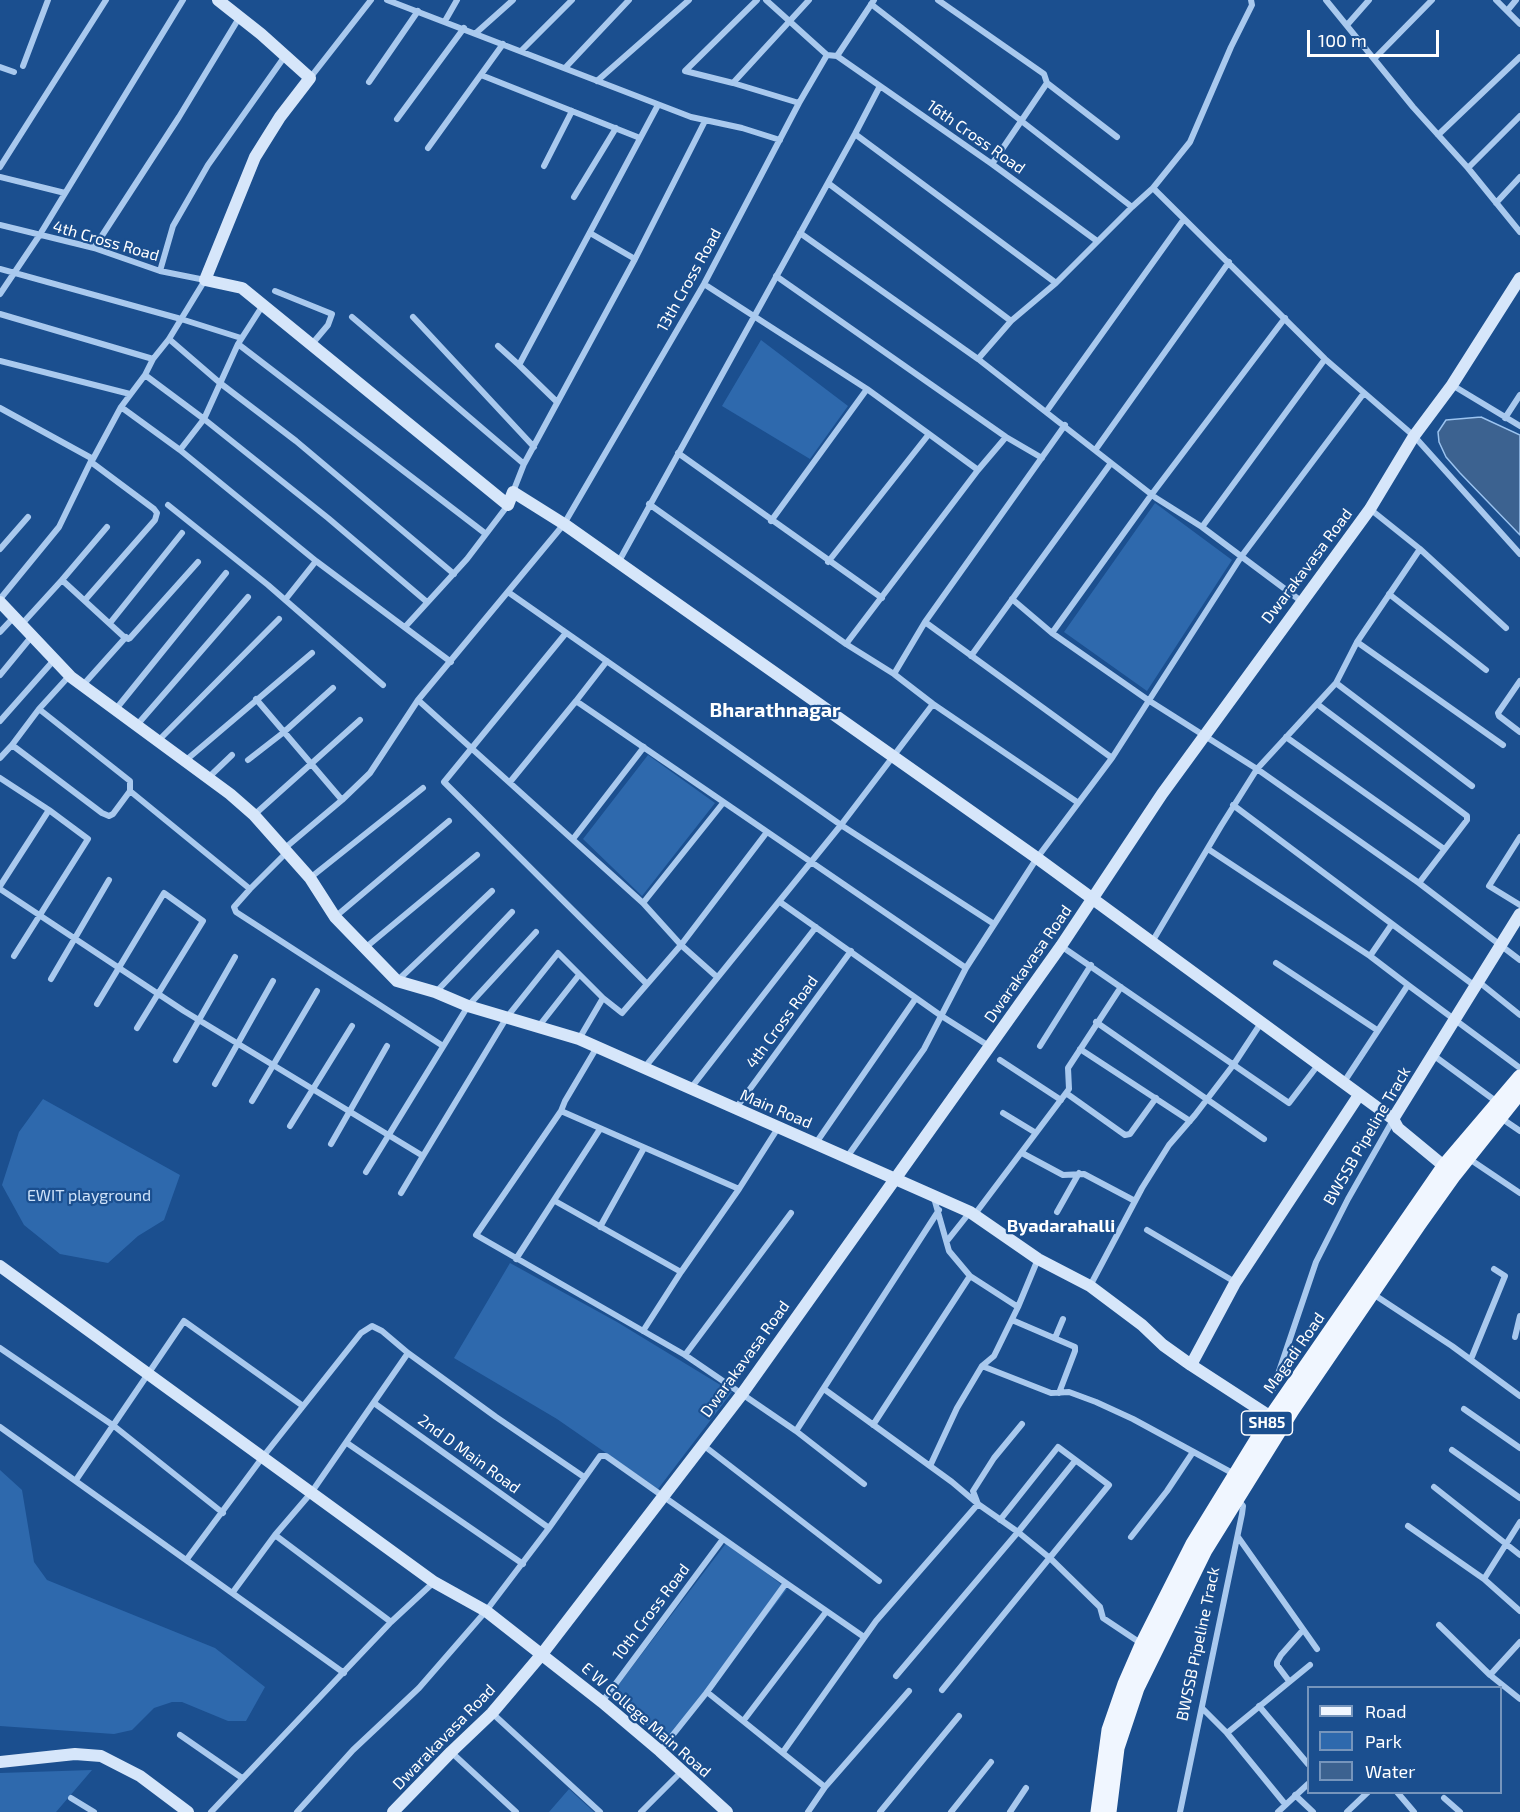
<!DOCTYPE html>
<style>
body{margin:0}
#map{position:relative;width:1520px;height:1812px;overflow:hidden;background:#1b4f8f;font-family:"Exo 2",sans-serif}
canvas{display:block}
.legend{position:absolute;left:1307px;top:1686px;width:195px;height:108px;box-sizing:border-box;background:#1b4f8f;border:2px solid #7695bc;margin:0;padding:8px 10px;list-style:none;font-size:18px;color:#fff}
.legend li{display:flex;align-items:center;gap:12px;height:30px}
.legend b{width:30px;border:2px solid #7695bc}
.scale{position:absolute;left:1307px;top:30px;width:132px;height:27px;box-sizing:border-box;border:3px solid #fff;border-top:0;padding-left:8px;font-size:18px;line-height:21px;white-space:nowrap;color:#fff;-webkit-text-stroke:4px #1b4f8f;paint-order:stroke}
</style>
<div id="map">
<canvas width="1520" height="1812"></canvas>
<ul class="legend">
<li><b style="height:8px;background:#f0f6ff"></b>Road</li>
<li><b style="height:16px;background:#2e69ad"></b>Park</li>
<li><b style="height:16px;background:#3c6290"></b>Water</li>
</ul>
<div class="scale">100 m</div>
</div>
<script>
const ctx = document.querySelector('canvas').getContext('2d');
ctx.lineJoin = 'round';
function fill(path, color) { ctx.fillStyle = color; ctx.fill(path, 'evenodd'); }
const toPath = rows => new Path2D(rows.map(r => 'M' + r).join(''));
function trace(path, color, width, dash) { ctx.strokeStyle = color; ctx.lineWidth = width; ctx.lineCap = dash ? 'butt' : 'round'; ctx.setLineDash(dash || []); ctx.stroke(path); }
function label(font, color, halo, rows, align = 'center') {
  ctx.font = font + ' "Exo 2",sans-serif'; ctx.lineWidth = 4.5; ctx.setLineDash([]); ctx.textBaseline = 'middle'; ctx.strokeStyle = halo; ctx.fillStyle = color; for (const [text, x, y, turn = 0] of rows) {
    ctx.save(); ctx.translate(x, y); ctx.rotate((+turn || 0) * Math.PI / 180); ctx.textAlign = isNaN(turn) ? turn : align; if (halo) ctx.strokeText(text, 0, 0); ctx.fillText(text, 0, 0); ctx.restore();
  }
}
fill(toPath([
 [761,340,848,406,810,459,722,406],
 [1155,503,1232,560,1147,691,1064,632],
 [648,755,715,803,642,896,583,839],
 [43,1099,180,1175,164,1220,138,1236,108,1263,60,1254,24,1225,2,1185,19,1132],
 [510,1263,617,1322,732,1392,658,1489,557,1419,454,1358],
 [0,1470,22,1490,34,1562,47,1580,215,1648,265,1687,246,1721,228,1721,182,1702,172,1702,154,1708,132,1730,114,1734,0,1726],
 [727,1542,787,1589,669,1743,609,1697],
 [92,1770,56,1812,0,1812,0,1773],
 [569,1789,594,1812,549,1812]
]), '#2e69ad');
const water = toPath([
 [1481,417,1520,435,1520,535,1460,473,1446,457,1439,442,1438,432,1446,420,1481,417]
]);
fill(water, '#3c6290');
trace(water, '#9cc4f0', 1.5);
trace(toPath([
 [387,0,691,117,742,128,780,140],
 [766,0,827,55],
 [938,0,1044,74,1047,83,992,164],
 [1326,0,1413,107,1468,168,1520,116],
 [1496,0,1520,24],
 [871,4,1132,207],
 [1507,11,1516,0],
 [445,21,457,0],
 [1347,25,1369,0],
 [476,33,513,0],
 [521,51,572,0],
 [837,56,874,0],
 [1375,58,1432,0],
 [23,66,48,0],
 [0,67,14,72],
 [565,68,629,0],
 [481,75,640,138],
 [310,78,371,0],
 [597,81,689,0],
 [369,82,418,11],
 [733,83,685,71,757,0],
 [1047,83,1117,137],
 [799,103,733,83,809,0],
 [397,119,464,28],
 [855,134,1056,283],
 [1438,135,1520,57],
 [428,148,503,44],
 [544,166,572,111],
 [0,167,106,0],
 [1468,168,1520,232],
 [0,177,65,193],
 [828,183,1011,321],
 [1153,188,1190,142,1231,47,1252,5,1251,0],
 [574,197,616,128],
 [1496,203,1520,177],
 [0,225,94,248,160,271,205,280,169,339,153,359,145,375,121,407,180,450,316,561,451,662],
 [590,233,635,259],
 [800,233,978,359,1156,498,1202,527,1301,601],
 [94,248,179,117,239,18],
 [0,269,181,319,241,338],
 [160,271,173,226,208,165,285,56],
 [776,276,1006,437,1042,458],
 [704,284,867,389,929,434,828,562],
 [275,291,332,314,328,325,312,344],
 [0,294,39,236,183,0],
 [0,314,153,359],
 [352,317,524,464],
 [413,317,534,447],
 [169,339,220,383,296,441,454,574],
 [238,344,486,534],
 [498,346,519,365],
 [978,359,1011,321,1056,283,1132,207,1153,188,1325,359,1414,436,1520,554],
 [0,361,130,394],
 [145,375,204,419,328,518,427,602],
 [1452,385,1520,426],
 [557,402,519,365,658,105],
 [0,408,93,459,121,407],
 [1046,412,1184,219],
 [1505,418,1520,395],
 [1096,449,1229,262],
 [180,450,204,419,238,344,263,305],
 [678,453,882,598],
 [978,470,1006,437],
 [513,492,524,464,635,259,705,121],
 [649,504,846,644,894,674,933,704,1077,802],
 [168,505,268,585,383,685],
 [771,521,867,389],
 [1202,527,1325,359],
 [0,549,28,517],
 [1420,549,1506,628],
 [618,563,855,134,880,86],
 [62,580,107,527],
 [508,592,841,825,994,924],
 [1389,594,1486,670],
 [0,599,59,527,92,459],
 [1012,599,1052,633,1148,700,1257,769,1419,883,1520,960],
 [85,600,155,520,157,513,154,509,91,462],
 [285,600,316,561],
 [925,622,1112,758],
 [110,623,182,533],
 [21,625,62,580,123,636,128,639,130,638,198,562],
 [405,627,467,559,508,505],
 [0,632,14,617],
 [566,633,444,782,646,983],
 [1052,633,1152,494,1285,318],
 [1357,642,1503,745],
 [846,644,978,470,929,434],
 [971,656,1111,463],
 [894,674,925,622,1065,425],
 [0,675,32,636],
 [1520,681,1498,713,1499,716,1520,732],
 [1336,683,1472,786],
 [83,685,126,637],
 [256,699,342,800],
 [418,700,643,903,681,945,717,977],
 [576,701,607,661],
 [1317,704,1467,816,1467,820,1419,883],
 [39,709,70,675],
 [116,709,226,573],
 [0,721,54,660],
 [137,725,248,597],
 [1286,737,1444,849],
 [158,741,279,619],
 [0,758,12,745],
 [248,760,284,732,333,688],
 [185,761,312,653],
 [0,778,49,810,88,839,14,956],
 [208,778,232,755],
 [510,782,576,701,966,968],
 [130,791,130,781,39,709,12,745,102,813,109,816,113,814,130,791,250,889,287,852],
 [1233,805,1475,986],
 [254,815,360,720],
 [1520,837,1489,886,1520,905],
 [573,839,644,747],
 [285,848,342,800,370,773,418,700,564,524,704,284,799,103,827,55,837,56,992,164,1097,241],
 [1208,849,1370,956,1408,985,1344,1082],
 [310,878,423,788],
 [0,886,49,810],
 [0,889,184,1011,423,1156,507,1017,558,953,603,998,622,1013,681,945,767,832],
 [250,889,234,907,236,912,443,1046],
 [780,902,940,1015,989,1046],
 [643,903,723,803],
 [335,917,449,821],
 [1152,942,1221,826,1257,769,1336,683,1357,642,1420,549,1370,509],
 [1061,946,1289,1103,1318,1065],
 [365,948,477,855],
 [1370,956,1392,924],
 [1276,963,1377,1030],
 [51,979,109,880],
 [397,981,492,891],
 [1479,982,1520,1015],
 [1408,985,1520,1068],
 [436,992,512,912],
 [97,1004,164,893,203,921,137,1028],
 [1096,1022,1264,1139],
 [539,1026,579,975],
 [579,1039,603,998],
 [1040,1046,1091,965],
 [597,1047,565,1101,561,1111,476,1235,685,1355,796,1431,864,1484],
 [1080,1049,1190,1121],
 [1433,1055,1497,1102],
 [176,1060,235,957],
 [1000,1060,1061,1100],
 [645,1067,841,825,933,704],
 [215,1084,273,981],
 [691,1088,816,927],
 [1066,1093,1125,1135,1130,1134,1156,1098],
 [252,1101,317,991],
 [736,1108,851,951],
 [561,1111,739,1189],
 [1003,1113,1036,1133],
 [1501,1118,1520,1131],
 [290,1126,352,1026],
 [816,1143,916,998],
 [331,1144,387,1046],
 [1022,1153,1063,1175,1084,1174,1135,1201],
 [847,1157,924,1049,966,968,1037,858,1112,758,1241,557,1364,393],
 [1468,1158,1520,1193],
 [366,1172,468,1006,536,932],
 [401,1193,423,1156],
 [934,1198,949,1251,970,1276,1018,1307,994,1356,982,1366,1051,1393,1069,1392,1096,1402,1133,1419,1236,1475],
 [555,1201,681,1272],
 [1057,1212,1079,1173],
 [975,1214,1069,1089,1068,1068,1121,987],
 [600,1227,644,1148],
 [1147,1230,1235,1282],
 [947,1241,970,1212],
 [516,1259,600,1129],
 [1090,1286,1142,1188,1169,1145,1195,1115,1234,1064,1261,1023],
 [1373,1294,1452,1346,1520,1396],
 [1018,1307,1038,1259],
 [1012,1320,1075,1347,1075,1351,1059,1393],
 [643,1331,681,1272,739,1189,778,1128],
 [1515,1337,1520,1316],
 [1055,1338,1063,1319],
 [0,1348,114,1426,223,1513],
 [685,1355,791,1213],
 [1471,1359,1505,1276,1494,1269],
 [1273,1389,1316,1262,1348,1199,1393,1120],
 [374,1403,549,1528],
 [1464,1409,1520,1448],
 [1022,1424,994,1458,973,1491,978,1504,1018,1532,1051,1559,1100,1607,1103,1618,1142,1644],
 [873,1425,970,1276],
 [0,1427,344,1673],
 [796,1431,939,1210],
 [347,1443,523,1564],
 [703,1445,879,1581],
 [1452,1450,1520,1498],
 [930,1466,957,1408,982,1366],
 [76,1480,184,1321,303,1406],
 [1434,1487,1520,1555],
 [1408,1526,1484,1579,1520,1611],
 [275,1535,391,1622],
 [1131,1537,1167,1491,1193,1452],
 [1238,1537,1317,1649],
 [187,1559,262,1458,361,1333,372,1326,382,1331,408,1353,496,1417,584,1477],
 [1484,1579,1520,1522],
 [786,1583,864,1637],
 [233,1592,275,1535,311,1493,408,1353],
 [1439,1625,1490,1675,1520,1699],
 [1490,1675,1520,1642],
 [896,1676,1018,1532,1075,1461],
 [1289,1681,1277,1665,1277,1662,1281,1655,1303,1630],
 [942,1690,1109,1485,1058,1447,1000,1520],
 [707,1692,825,1787],
 [602,1702,723,1539],
 [1259,1706,1308,1764],
 [1202,1708,1227,1733,1310,1665],
 [492,1713,600,1812],
 [744,1720,826,1612],
 [1227,1733,1285,1804],
 [180,1735,242,1778],
 [451,1752,516,1812],
 [783,1752,876,1621,978,1504,952,1482,824,1389],
 [1397,1792,1414,1812],
 [1295,1795,1313,1812],
 [71,1798,94,1812],
 [1444,1798,1460,1812],
 [211,1812,391,1622,434,1582],
 [297,1812,353,1750,419,1688,486,1611,549,1528,600,1456,606,1456,786,1583,707,1692,660,1751],
 [641,1812,682,1771],
 [808,1812,825,1787,909,1691],
 [880,1812,959,1716],
 [951,1812,991,1762],
 [1010,1812,1026,1788],
 [1180,1812,1242,1514,1243,1506,1238,1500],
 [1278,1812,1308,1784],
 [1347,1812,1368,1792]
]), '#a9c9ee', 6);
trace(toPath([
 [218,0,261,34,310,78,280,117,255,157,205,280,242,288,508,505,513,492,564,524,1037,858,1393,1119,1398,1128,1450,1171],
 [0,602,71,677,230,794,254,815,310,878,335,917,397,981,435,992,468,1006,579,1039,970,1212,1038,1259,1090,1286,1142,1325,1163,1345,1191,1365],
 [1393,1119,1520,914],
 [0,1266,434,1582,486,1611,602,1702,660,1751,727,1812],
 [1271,1417,1191,1365,1235,1283,1359,1095],
 [0,1762,75,1754,101,1756,140,1776,188,1812],
 [393,1812,451,1752,492,1713,542,1654,742,1394,1061,946,1162,794,1370,509,1414,436,1452,385,1520,278]
]), '#d6e6fa', 12);
trace(toPath([
 [1098,1812,1109,1730,1125,1684,1142,1645,1193,1544,1271,1417,1445,1165,1520,1077],
 [1109,1812,1117,1748,1137,1688,1205,1550,1292,1410,1419,1224,1454,1175,1520,1092]
]), '#f0f6ff', 15);
for (const [x, y, w] of [
 [1267,1423,51]
]) { const box = new Path2D(); box.roundRect(x - w / 2, y - 12, w, 24, 4.5); ctx.fillStyle = '#1b4f8f'; ctx.fill(box); trace(box, '#fff', 1.5); }
label('bold 15px', '#fff', null, [
 ["SH85",1267,1423]
]);
label('16px', '#fff', '#1b4f8f', [
 ["16th Cross Road",976,137,35],
 ["4th Cross Road",106,241,16],
 ["13th Cross Road",689,280,-61],
 ["Dwarakavasa Road",1307,566,-53],
 ["Dwarakavasa Road",1028,964,-55],
 ["4th Cross Road",782,1022,-54],
 ["Main Road",776,1109,23],
 ["BWSSB Pipeline Track",1367,1136,-60],
 ["Magadi Road",1294,1353,-55],
 ["Dwarakavasa Road",745,1359,-54],
 ["2nd D Main Road",469,1454,36],
 ["10th Cross Road",651,1612,-53],
 ["BWSSB Pipeline Track",1198,1644,-78],
 ["E W College Main Road",646,1720,41],
 ["Dwarakavasa Road",444,1737,-46]
]);
label('16px', '#cfe3fa', '#1b4f8f', [
 ["EWIT playground",89,1196]
]);
label('bold 18px', '#fff', '#1b4f8f', [
 ["Byadarahalli",1061,1226]
]);
label('bold 20px', '#fff', '#1b4f8f', [
 ["Bharathnagar",775,710]
]);
</script>
